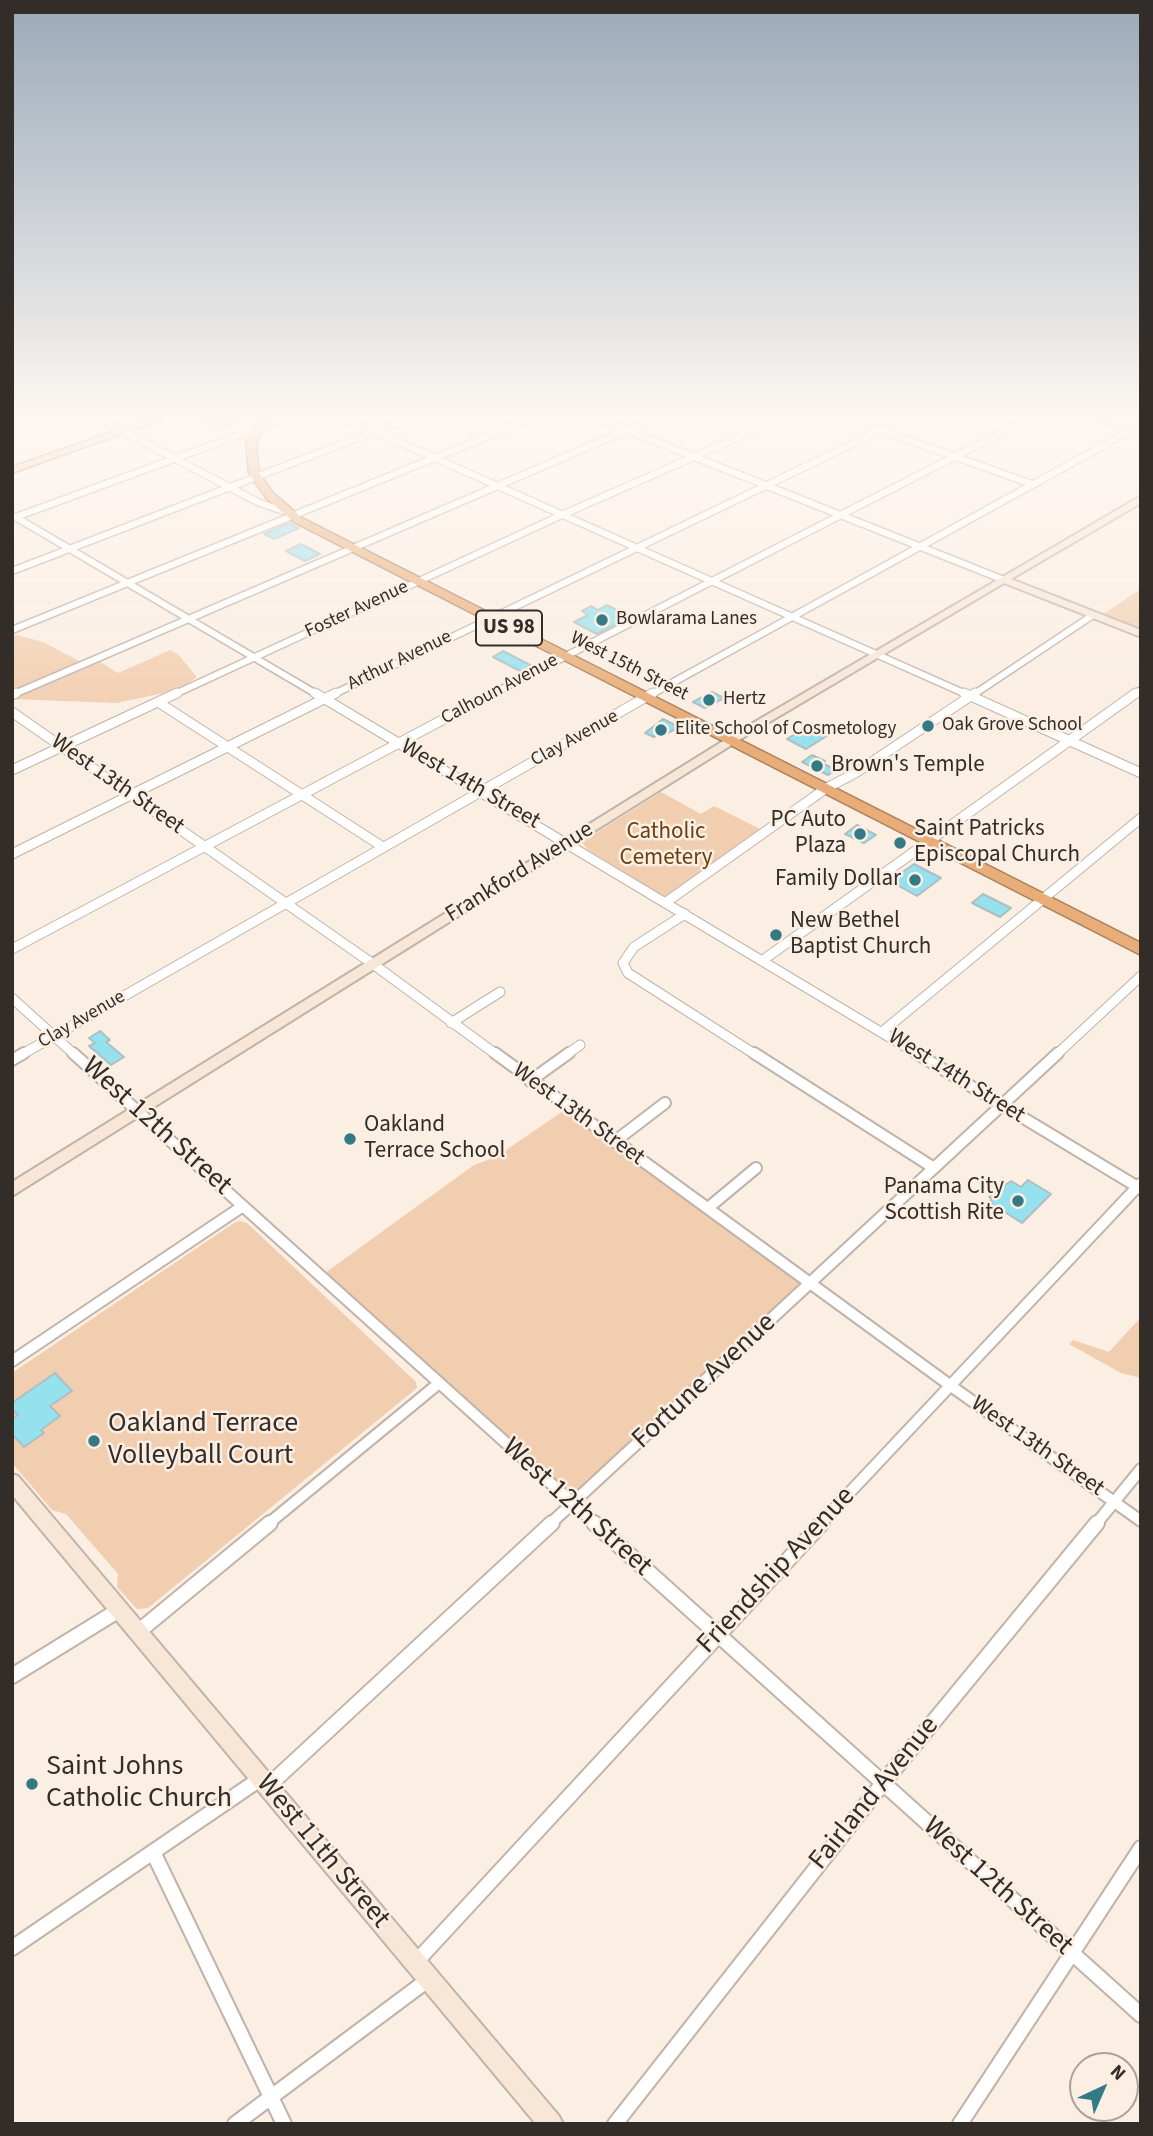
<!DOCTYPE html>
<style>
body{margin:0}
#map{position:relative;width:1153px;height:2136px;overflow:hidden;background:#fbeee3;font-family:"Source Sans 3",sans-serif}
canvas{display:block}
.frame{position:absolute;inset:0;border:14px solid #322d29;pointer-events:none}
.north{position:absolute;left:1069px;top:2052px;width:70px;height:70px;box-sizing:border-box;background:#fbeee3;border:2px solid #aba199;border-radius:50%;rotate:44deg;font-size:19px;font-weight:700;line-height:28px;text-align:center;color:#322d29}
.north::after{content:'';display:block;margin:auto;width:24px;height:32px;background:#337a84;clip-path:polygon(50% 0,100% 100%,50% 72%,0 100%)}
</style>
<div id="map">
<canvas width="1153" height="2136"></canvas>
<div class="frame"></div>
<div class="north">N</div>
</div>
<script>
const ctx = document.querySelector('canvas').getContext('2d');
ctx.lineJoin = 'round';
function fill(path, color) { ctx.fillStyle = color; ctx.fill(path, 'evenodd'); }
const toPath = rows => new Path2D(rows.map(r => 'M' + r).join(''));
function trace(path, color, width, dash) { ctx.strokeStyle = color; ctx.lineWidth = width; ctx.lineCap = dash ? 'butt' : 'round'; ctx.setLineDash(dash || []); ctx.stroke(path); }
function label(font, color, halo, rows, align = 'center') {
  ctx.font = font + ' "Source Sans 3",sans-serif'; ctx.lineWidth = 5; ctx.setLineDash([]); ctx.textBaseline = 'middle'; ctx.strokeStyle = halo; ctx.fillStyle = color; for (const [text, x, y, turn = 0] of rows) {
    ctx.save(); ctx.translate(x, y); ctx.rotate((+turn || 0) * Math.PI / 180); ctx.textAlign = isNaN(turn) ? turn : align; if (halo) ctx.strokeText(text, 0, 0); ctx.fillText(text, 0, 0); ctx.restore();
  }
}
fill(toPath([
 [1141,589,1141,632,1100,616],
 [17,635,43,642,83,663,12,693,12,636],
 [170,650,178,654,197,677,179,690,116,703,12,699,97,660,118,673],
 [661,792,701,814,714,806,764,831,673,896,663,896,587,849,582,842],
 [566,1109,798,1280,799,1286,701,1379,579,1489,573,1492,564,1489,325,1273,474,1165,496,1157],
 [240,1221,247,1223,416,1382,417,1388,148,1608,137,1609,117,1587,118,1574,66,1514,52,1510,12,1463,12,1373,234,1223],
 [1141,1317,1141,1378,1121,1373,1069,1344,1073,1340,1109,1352]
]), '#f2ceb0');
const building = toPath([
 [195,419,245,419,246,420,218,430,195,419],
 [289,523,299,528,274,539,264,534,289,523],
 [301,544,320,554,305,561,286,551,301,544],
 [607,605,630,617,597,634,574,622,588,615,582,611,591,606,598,610,607,605],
 [503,651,532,666,522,672,493,657,503,651],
 [712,692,724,698,705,708,693,702,712,692],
 [663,719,679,727,664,735,660,733,654,737,645,733,663,719],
 [811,724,830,734,806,749,787,739,811,724],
 [812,755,825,761,822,763,836,770,828,775,802,762,812,755],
 [857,825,876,835,864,843,845,834,857,825],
 [914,864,941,878,917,896,890,881,914,864],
 [983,894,1011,908,1000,917,972,903,983,894],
 [100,1031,110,1040,106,1042,124,1057,111,1065,89,1046,95,1043,89,1038,100,1031],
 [1028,1180,1051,1194,1022,1223,989,1202,992,1199,989,1197,1011,1181,1021,1187,1028,1180],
 [55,1373,72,1391,50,1406,60,1416,41,1430,44,1433,24,1447,12,1434,12,1419,18,1415,12,1409,12,1403,55,1373]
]);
fill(building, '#95e2ee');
trace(building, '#adbfc2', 2);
const streetFar3 = toPath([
 [99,419,260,503,287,512],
 [347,419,968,695],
 [599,419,1004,580],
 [849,419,1032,484],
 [12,427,38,419],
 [12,515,318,695],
 [13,518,283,419],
 [12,571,407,419],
 [12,630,530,419],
 [12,695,653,419],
 [173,695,564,514,780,419],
 [332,695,904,419],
 [490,695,1028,419],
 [650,695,1141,425],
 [973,695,1093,615],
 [1134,695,1141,690]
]);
const streetFar2 = toPath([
 [315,693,919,1055],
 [964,693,1141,773],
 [12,695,16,693],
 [158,702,383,847],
 [12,712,373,964,497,1055],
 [12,770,177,693],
 [12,854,336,693],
 [665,903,825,789,857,772,975,693],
 [685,914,634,947,623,963,628,973,756,1055],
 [12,949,493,693],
 [763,960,1136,693],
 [12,998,75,1055],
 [451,1023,500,992],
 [882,1032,1141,818],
 [21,1055,653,693],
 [566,1055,580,1045],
 [1056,1055,1141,976]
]);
const streetFar1 = toPath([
 [73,1053,596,1524],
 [495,1053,951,1386,1141,1521],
 [754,1053,934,1168],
 [916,1053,1141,1189],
 [12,1060,24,1053],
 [530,1081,569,1053],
 [614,1142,665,1103],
 [708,1208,756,1168],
 [12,1361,243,1206],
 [268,1524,438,1384],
 [550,1524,1058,1053],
 [820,1524,1140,1184],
 [1096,1524,1141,1469]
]);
const street = toPath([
 [594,1523,1141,2015],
 [138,1632,270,1523],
 [12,1676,119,1610],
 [267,1787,552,1523],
 [153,1852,284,2124],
 [12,1948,260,1779],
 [416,1962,822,1523],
 [235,2124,429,1979],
 [615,2124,883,1783,1097,1523],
 [960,2124,1141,1848]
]);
const secondary = toPath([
 [1096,419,1107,419,1141,429,1141,434,1096,419],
 [1141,496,1141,503,1011,579,1141,630,1141,637,1004,583,749,734,12,1196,12,1182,741,730,1141,496],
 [12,1474,18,1476,559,2116,563,2124,536,2124,12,1495,12,1474]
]);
const primary = toPath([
 [150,419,163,419,12,473,12,467,150,419]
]);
const highway = toPath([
 [258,419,268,419,256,444,259,473,274,494,302,518,1141,943,1141,955,294,522,266,498,249,473,246,444,258,419]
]);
trace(streetFar3, '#c0b3a9', 9);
trace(streetFar2, '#c0b3a9', 11);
trace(streetFar1, '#c0b3a9', 14);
trace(street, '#c0b3a9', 18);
trace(secondary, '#c0b3a9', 4);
trace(primary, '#a8805c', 3);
trace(highway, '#a8805c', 3);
trace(streetFar3, '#fff', 6);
trace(streetFar2, '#fff', 9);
trace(streetFar1, '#fff', 10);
trace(street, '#fff', 14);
fill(secondary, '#f8e6d6');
fill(primary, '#f1ceae');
fill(highway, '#e8ad78');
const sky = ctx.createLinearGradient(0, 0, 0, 718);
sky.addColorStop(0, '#9aa9b8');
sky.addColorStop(0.58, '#fdf7f2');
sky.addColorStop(1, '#fdf7f200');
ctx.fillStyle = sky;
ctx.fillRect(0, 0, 1153, 718);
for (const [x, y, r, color] of [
 [602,620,7,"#337a84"],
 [709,700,7,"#337a84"],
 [928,726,7,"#337a84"],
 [661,730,7,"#337a84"],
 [817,766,7,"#337a84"],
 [860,834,7,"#337a84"],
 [900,843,7,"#337a84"],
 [915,880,7,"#337a84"],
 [776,935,7,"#337a84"],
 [350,1139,7,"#337a84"],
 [1018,1201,7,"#337a84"],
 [94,1441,7,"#337a84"],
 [32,1784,7,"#337a84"]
]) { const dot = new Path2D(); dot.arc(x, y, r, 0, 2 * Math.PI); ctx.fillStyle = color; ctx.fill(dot); trace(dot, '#fbeee3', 2.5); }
label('19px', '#322d29', '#fbeee3', [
 ["Foster Avenue",357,610,-25],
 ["Arthur Avenue",400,661,-26],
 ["West 15th Street",629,667,27],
 ["Calhoun Avenue",500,690,-28],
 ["Clay Avenue",575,739,-29],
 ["Clay Avenue",82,1020,-30]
]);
label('19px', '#322d29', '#fbeee3', [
 ["Bowlarama Lanes",616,620],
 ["Hertz",723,700],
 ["Oak Grove School",942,726],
 ["Elite School of Cosmetology",675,730]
], 'left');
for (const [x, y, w] of [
 [509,628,66]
]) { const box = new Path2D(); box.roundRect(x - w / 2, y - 17.5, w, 35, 5); ctx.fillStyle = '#fbeee3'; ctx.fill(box); trace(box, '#322d29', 2); }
label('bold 21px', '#322d29', null, [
 ["US 98",509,628]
]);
label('23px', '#322d29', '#fbeee3', [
 ["Brown's Temple",831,766],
 ["PC Auto",846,821,"right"],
 ["Plaza",846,847,"right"],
 ["Saint Patricks",914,830],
 ["Episcopal Church",914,856],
 ["Family Dollar",901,880,"right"],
 ["New Bethel",790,922],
 ["Baptist Church",790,948],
 ["Oakland",364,1126],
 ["Terrace School",364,1152],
 ["Panama City",1004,1188,"right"],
 ["Scottish Rite",1004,1214,"right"]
], 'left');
label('23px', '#322d29', '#fbeee3', [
 ["West 13th Street",117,785,35],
 ["West 14th Street",470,785,30],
 ["Frankford Avenue",520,873,-32],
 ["West 14th Street",956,1077,32],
 ["West 13th Street",578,1115,36],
 ["West 13th Street",1037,1447,35]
]);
label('23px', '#6b3f0e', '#fbeee3', [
 ["Catholic",666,833],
 ["Cemetery",666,859]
]);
label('28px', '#322d29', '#fbeee3', [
 ["West 12th Street",156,1127,42],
 ["Fortune Avenue",705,1382,-43],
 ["West 12th Street",576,1508,42],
 ["Friendship Avenue",777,1571,-47],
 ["Fairland Avenue",875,1794,-51],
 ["West 11th Street",322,1852,50],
 ["West 12th Street",997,1887,42]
]);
label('28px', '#322d29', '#fbeee3', [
 ["Oakland Terrace",108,1425],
 ["Volleyball Court",108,1457],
 ["Saint Johns",46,1768],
 ["Catholic Church",46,1800]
], 'left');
</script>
